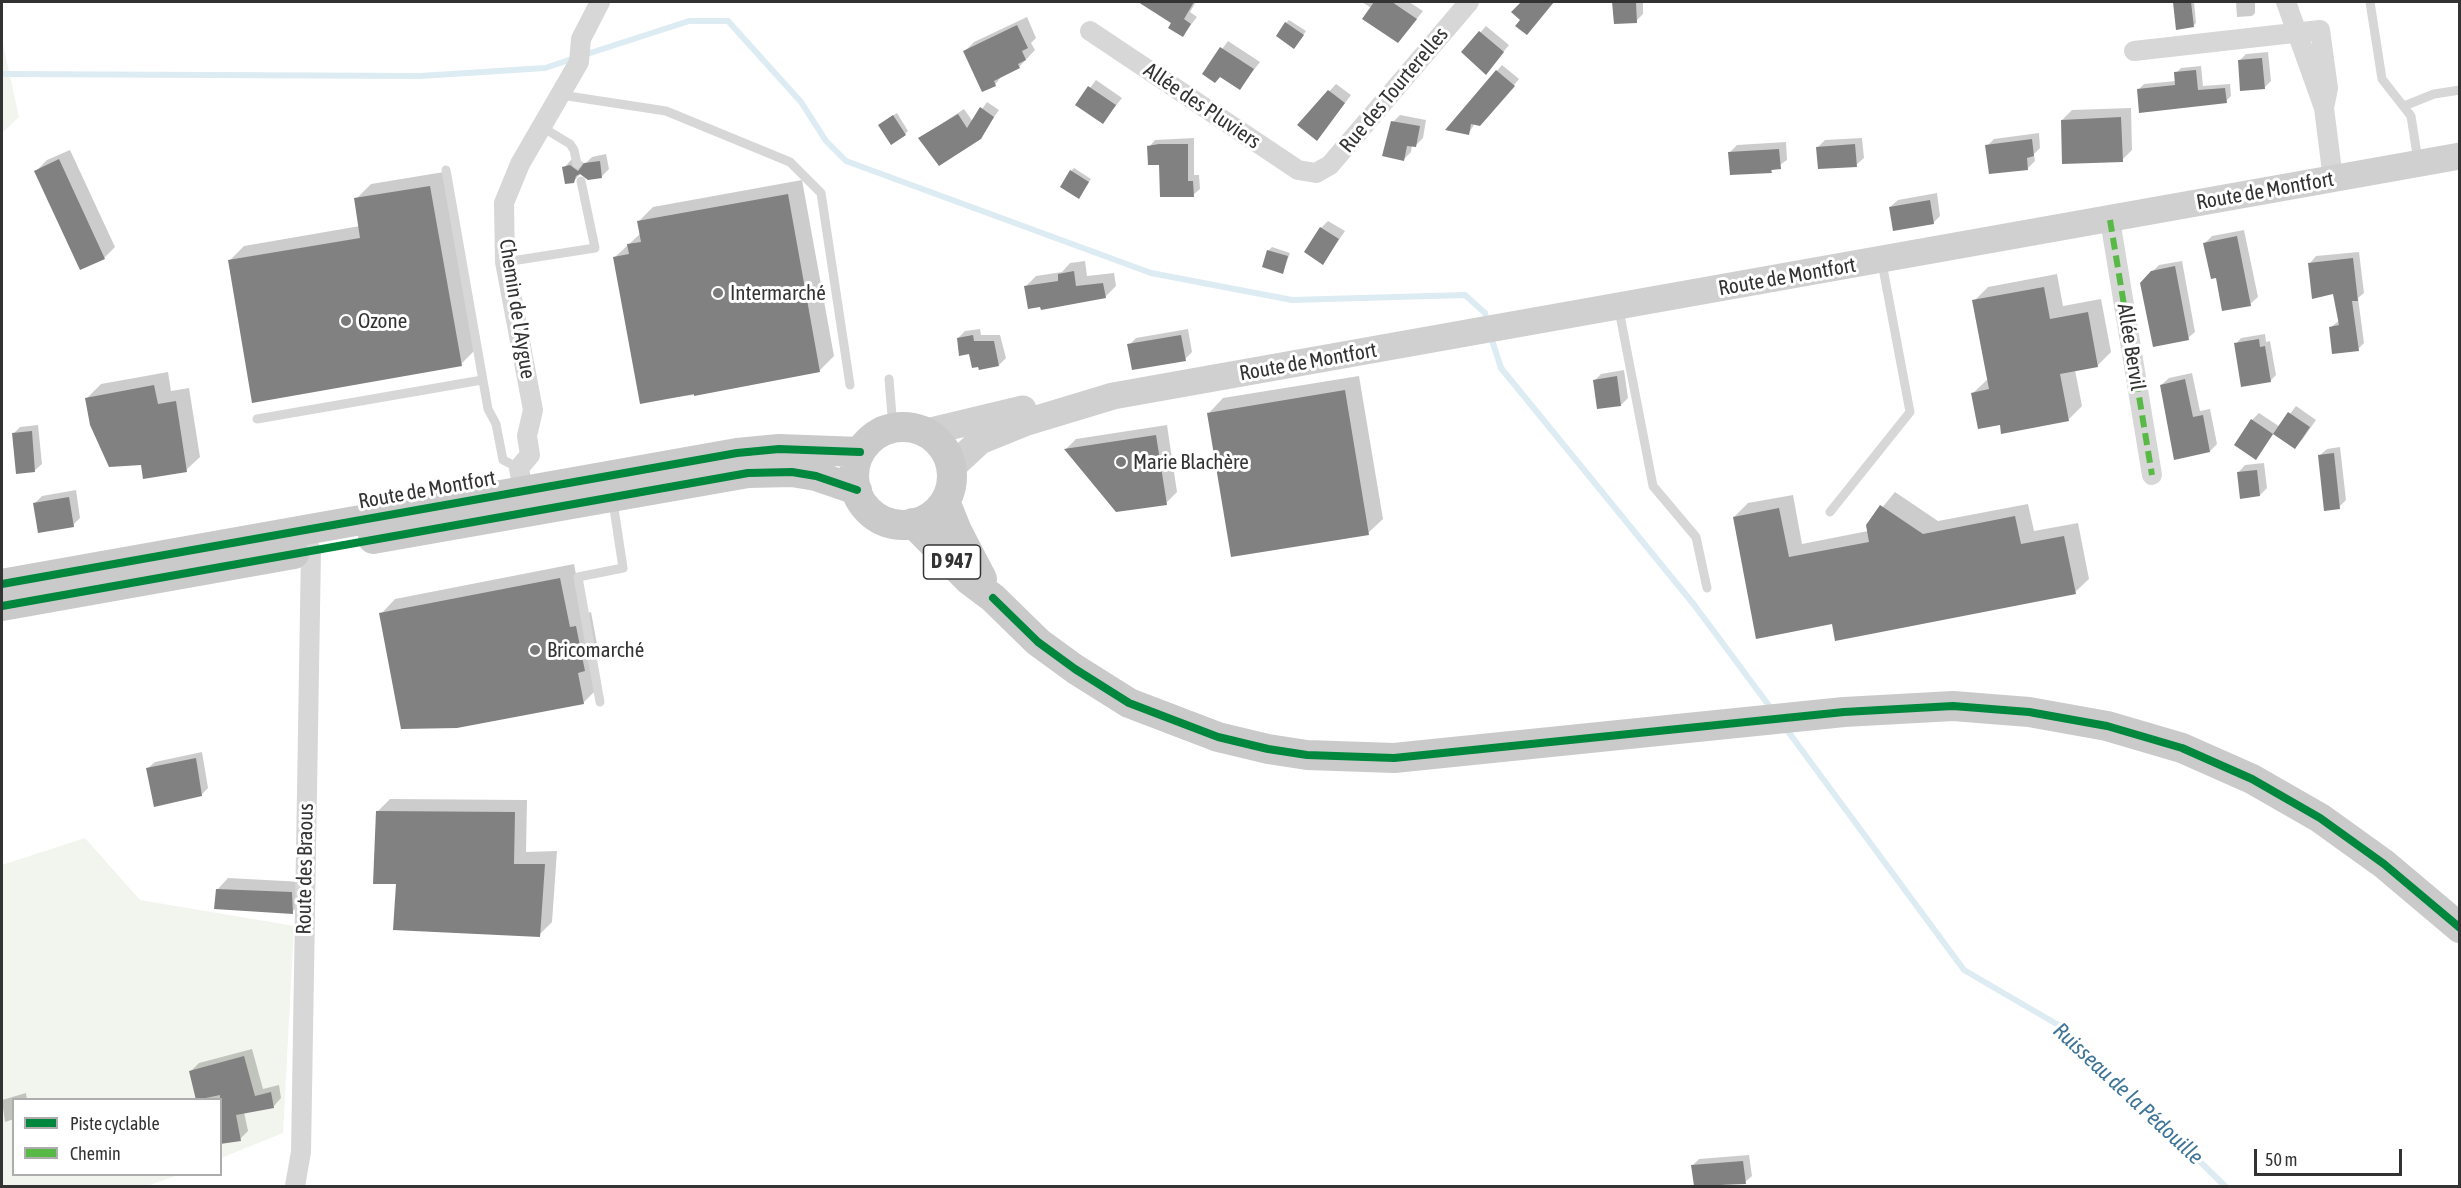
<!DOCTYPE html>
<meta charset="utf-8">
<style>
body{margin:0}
#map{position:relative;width:2461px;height:1188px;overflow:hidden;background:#fff;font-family:"Asap Condensed",sans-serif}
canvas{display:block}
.frame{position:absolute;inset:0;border:3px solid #333;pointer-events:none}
.legend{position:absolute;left:12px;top:1098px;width:210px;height:78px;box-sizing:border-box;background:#fff;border:2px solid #adadad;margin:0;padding:8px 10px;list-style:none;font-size:18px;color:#333}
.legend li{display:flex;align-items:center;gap:12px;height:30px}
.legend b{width:30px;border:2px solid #adadad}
.scale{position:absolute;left:2254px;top:1149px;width:148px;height:27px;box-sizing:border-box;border:3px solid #333;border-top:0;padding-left:8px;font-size:18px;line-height:21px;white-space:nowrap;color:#333;-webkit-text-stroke:4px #fff;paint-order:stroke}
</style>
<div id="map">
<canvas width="2461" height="1188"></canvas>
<div class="frame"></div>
<ul class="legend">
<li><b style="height:8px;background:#00873e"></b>Piste cyclable</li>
<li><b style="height:8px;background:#58b947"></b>Chemin</li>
</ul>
<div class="scale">50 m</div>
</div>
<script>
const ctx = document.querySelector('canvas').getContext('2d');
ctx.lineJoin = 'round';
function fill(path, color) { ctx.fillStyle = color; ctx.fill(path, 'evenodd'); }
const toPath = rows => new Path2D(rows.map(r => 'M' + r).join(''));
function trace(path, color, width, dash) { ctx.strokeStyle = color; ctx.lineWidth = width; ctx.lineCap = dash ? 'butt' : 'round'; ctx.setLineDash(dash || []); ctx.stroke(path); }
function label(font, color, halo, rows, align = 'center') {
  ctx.font = font + ' "Asap Condensed",sans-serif'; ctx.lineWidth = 6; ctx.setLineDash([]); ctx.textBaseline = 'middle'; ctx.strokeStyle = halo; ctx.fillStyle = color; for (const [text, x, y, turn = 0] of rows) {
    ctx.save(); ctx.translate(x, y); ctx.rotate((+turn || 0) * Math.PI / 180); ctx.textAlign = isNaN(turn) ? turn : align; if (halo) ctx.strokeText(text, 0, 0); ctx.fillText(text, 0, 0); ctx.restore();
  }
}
fill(toPath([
 [2,40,19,117,2,133],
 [85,838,140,900,294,926,283,1133,221,1158,220,1100,14,1100,14,1174,178,1175,147,1186,2,1186,2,865]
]), '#f1f5ed');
fill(toPath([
 [1148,2,1196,2,1190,12,1197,17,1183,35,1173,23,1146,5],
 [1362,2,1409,2,1423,11,1407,31],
 [1614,2,1643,2,1643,14,1636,21,1615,23],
 [2175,2,2194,2,2196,23,2193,26,2178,28],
 [2236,2,2255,2,2255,13,2252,16,2237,17],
 [1027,17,1036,38,1031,43,1035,50,1019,67,1003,74,995,85,965,51,974,42],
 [1289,20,1306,31,1297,44,1286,23],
 [1486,26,1509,45,1486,73,1463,52],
 [1228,41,1260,62,1240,88,1221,76,1204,74],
 [2268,52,2271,81,2264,88,2239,61,2246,54],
 [1502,65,1519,79,1486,119,1475,123,1469,133,1447,129],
 [2201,66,2203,86,2230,84,2231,96,2226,101,2139,89,2144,84,2176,81,2176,73,2181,68],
 [1096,80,1122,98,1103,122,1077,105],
 [1336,84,1351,95,1323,132,1299,124],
 [987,102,999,110,982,134,920,138,964,109,973,122],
 [2131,108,2132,150,2122,160,2062,120,2072,110],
 [897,113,908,131,905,134,883,122],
 [1400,115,1426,120,1423,138,1416,145,1412,145,1411,152,1404,159,1393,122],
 [2039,133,2040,148,2034,154,2035,161,2028,168,1987,146,1994,139],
 [1194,138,1194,175,1199,175,1200,189,1193,195,1160,163,1149,147,1155,140],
 [1862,138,1864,158,1856,165,1818,147,1825,140],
 [1786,142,1787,160,1771,171,1730,152,1737,145],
 [70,150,115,247,104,258,36,171,47,160],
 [606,154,609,169,602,176,581,173,574,181,564,168,571,160,578,159,585,164,592,157],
 [1074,168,1091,179,1081,194,1071,171],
 [444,172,476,349,461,364,229,261,244,246,360,226,356,199,371,184],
 [802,180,834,356,820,370,708,393,641,402,615,257,641,233,639,221,653,207],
 [1937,193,1940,216,1933,223,1890,207,1898,200],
 [1328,221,1345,231,1323,263,1321,228],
 [2244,230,2258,297,2250,304,2217,276,2205,243,2212,236],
 [1272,247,1290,253,1283,272,1268,251],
 [2359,252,2364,293,2358,298,2364,343,2358,349,2331,327,2340,320,2334,292,2310,263,2316,256],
 [1085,261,1087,276,1114,273,1116,286,1105,297,1025,287,1036,276,1062,272,1070,263],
 [2182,261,2195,332,2188,338,2152,272,2159,265],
 [2057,274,2063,306,2101,299,2111,352,2097,366,2075,370,2082,406,2068,420,2001,423,1973,393,1988,379,1974,301,1988,287],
 [980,329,981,335,1000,335,1006,358,999,365,971,352,958,338,965,331],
 [1188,329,1192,352,1185,359,1129,345,1136,338],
 [2265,334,2266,342,2270,341,2276,375,2270,381,2236,344,2241,338],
 [1624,370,1628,398,1621,405,1594,381,1601,374],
 [168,372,171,391,189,388,200,457,186,470,142,463,87,398,101,384],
 [2192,373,2200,411,2210,409,2217,444,2210,451,2161,385,2169,378],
 [1359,376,1383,519,1368,533,1209,413,1223,398],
 [2296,406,2316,420,2302,440,2295,447,2274,433,2255,458,2252,420,2259,413,2280,427],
 [38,425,42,464,34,471,13,434,20,427],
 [1167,425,1177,492,1166,503,1066,449,1076,439],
 [2340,447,2346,500,2339,507,2319,456,2327,449],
 [2264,463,2267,488,2260,495,2238,473,2245,465],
 [76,490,80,518,73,525,35,503,42,496],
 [1895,492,1938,521,2028,504,2034,531,2078,523,2089,579,2075,592,1833,622,1734,517,1748,503,1793,495,1802,544,1868,531,1867,526],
 [574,564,584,614,591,612,599,655,593,661,598,688,584,702,457,726,381,614,395,599],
 [202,752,208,788,201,795,148,768,155,762],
 [390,799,527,800,526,852,557,851,552,922,539,935,398,883,377,812],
 [228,878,303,882,303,901,292,912,217,890],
 [252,1049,263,1089,279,1085,281,1098,273,1107,244,1112,248,1131,240,1139,220,1100,197,1100,191,1071,199,1063],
 [26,1093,27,1100,14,1100,14,1119,5,1122,2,1100],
 [1749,1155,1752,1176,1745,1182,1695,1186,1692,1166,1699,1159]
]), '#0003');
trace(toPath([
 [584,55,689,21,728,21,801,102,826,141,846,161,1151,273,1292,300,1465,295,1485,313,1487,321],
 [2,74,420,76,545,68,575,58],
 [1490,334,1501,368,1695,606,1773,711],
 [1784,726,1964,970,2060,1026,2225,1186]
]), '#ddebf3', 6);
fill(toPath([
 [1138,2,1194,2,1184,19,1191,24,1183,37,1168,28,1171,23],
 [1374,2,1392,2,1417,19,1398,43,1362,19],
 [1521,2,1554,2,1527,35,1515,26,1520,20,1511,12],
 [1612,2,1636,2,1637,23,1614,24],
 [2173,2,2191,2,2194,27,2176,30],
 [1285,22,1304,35,1294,49,1276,36],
 [1017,25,1028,48,1022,51,1026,60,1018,64,1020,68,994,81,996,86,982,92,963,51],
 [1479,31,1504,52,1486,75,1461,52],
 [1220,47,1254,69,1240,90,1220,77,1215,83,1202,74],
 [2262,58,2265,89,2240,91,2238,60],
 [1496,70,1515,86,1480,126,1471,124,1469,135,1445,130],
 [2196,70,2198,90,2225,88,2227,103,2139,113,2137,89,2175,85,2174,72],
 [1088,86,1116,105,1103,124,1075,105],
 [1328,90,1345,103,1317,141,1297,125],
 [980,107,994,117,981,139,939,166,918,138,958,114,967,128],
 [893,115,906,135,891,145,878,125],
 [2121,117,2123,162,2062,164,2061,120],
 [1391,121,1420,126,1416,147,1407,146,1404,161,1382,156],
 [2032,139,2034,156,2027,158,2028,170,1989,174,1985,145],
 [1159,144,1188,144,1188,181,1193,181,1194,197,1160,197,1159,165,1148,165,1147,146],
 [1855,144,1857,167,1818,169,1816,147],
 [1779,149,1781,169,1771,170,1772,173,1730,175,1728,152],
 [59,159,105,259,80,270,34,171],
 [600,161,602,178,588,180,580,174,576,176,574,183,565,184,562,167,570,165,578,171,584,163],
 [1070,170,1089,182,1079,199,1060,187],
 [430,186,462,366,252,403,228,260,360,238,354,198],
 [788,194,820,372,694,396,694,394,640,404,613,257,629,254,627,244,641,242,637,221],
 [1930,200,1934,224,1893,231,1889,207],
 [1320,227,1339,239,1323,265,1304,252],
 [2237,236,2251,306,2222,311,2216,278,2211,279,2203,243],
 [1267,250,1288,256,1283,274,1262,267],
 [2353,258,2358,301,2352,301,2359,351,2332,354,2329,327,2339,325,2333,294,2312,299,2308,263],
 [2175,266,2189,340,2153,347,2140,283,2151,271],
 [1074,271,1076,286,1103,283,1106,298,1041,310,1040,307,1028,309,1024,286,1058,281,1058,274],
 [2044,287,2050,319,2088,312,2098,367,2060,374,2069,421,2001,434,2000,425,1978,429,1971,393,1989,389,1972,300],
 [973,335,974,341,994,341,999,366,979,370,978,367,972,368,969,354,959,356,957,338],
 [1181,335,1186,361,1132,370,1127,344],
 [2259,339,2260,347,2265,346,2271,382,2241,387,2234,343],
 [1617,376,1621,406,1597,409,1593,380],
 [2185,379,2193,417,2203,415,2210,452,2174,460,2160,385],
 [154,385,158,404,176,401,187,472,143,479,141,465,109,467,90,425,85,398],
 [1345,390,1369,535,1231,557,1207,413],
 [2288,412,2310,427,2295,449,2273,434],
 [2251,419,2273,434,2256,460,2234,445],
 [32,431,35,472,16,474,12,433],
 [1156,435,1167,505,1116,512,1064,449],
 [2334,453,2340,509,2324,511,2318,455],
 [2257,470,2260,496,2240,499,2237,472],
 [69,497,74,527,38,533,33,503],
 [1880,505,1923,534,2015,516,2021,544,2064,536,2076,594,1835,641,1832,624,1756,639,1733,517,1779,508,1789,557,1869,542,1866,525],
 [560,578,570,627,576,626,585,671,578,673,584,704,457,728,401,729,379,613],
 [196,758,202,796,154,807,146,768],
 [376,811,515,812,514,864,545,864,540,937,393,930,396,884,373,884],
 [216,889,292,892,293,914,214,909],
 [244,1056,255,1096,271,1092,274,1108,236,1115,241,1141,220,1144,220,1095,196,1100,189,1071],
 [1743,1161,1746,1184,1694,1186,1691,1165]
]), '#818181');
trace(toPath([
 [2370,2,2382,79,2411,116,2418,161],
 [561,95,666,111,790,162,821,193,850,385],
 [2404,106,2434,94,2460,90],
 [542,127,570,144,574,150,577,164],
 [446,170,488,409,496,424,503,460,519,468],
 [505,262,595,248,581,181],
 [1619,310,1653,486,1696,537,1707,588],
 [889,379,893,428],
 [257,419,482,380],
 [1830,512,1910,412,1882,263],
 [600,702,578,577,623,568,613,502]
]), '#d7d7d7', 9);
trace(toPath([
 [2286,2,2324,108,2333,179],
 [1090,31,1298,170,1316,173,1330,165,1469,2],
 [2134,51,2320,30,2328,88,2324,108],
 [2110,220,2152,475],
 [523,491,519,468,530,455,527,436,533,410,505,262,504,203,520,164,579,62,581,39,600,2],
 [295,1186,301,1152,311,550]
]), '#d7d7d7', 20);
trace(toPath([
 [927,432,1023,409],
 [952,467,980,441,1027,422,1113,396,2460,156]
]), '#d0d0d0', 27);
trace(toPath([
 '854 476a49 49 0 1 1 98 0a49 49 0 1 1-98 0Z',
 [945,501,957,531,982,579],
 [913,523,969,580,993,598,1038,642,1075,669,1129,703,1218,737,1268,749,1307,755,1394,758,1844,712,1953,706,2029,712,2107,726,2182,748,2252,779,2320,818,2384,864,2460,928],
 [373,539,748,473,792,472,816,476,857,490],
 [2,584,737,453,779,449,860,452],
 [2,606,294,554]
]), '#cacaca', 30);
trace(toPath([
 [2110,220,2152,475]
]), '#58b947', 6, [12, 6]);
trace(toPath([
 [2,584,737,453,779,449,860,452],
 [993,598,1038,642,1075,669,1129,703,1218,737,1268,749,1307,755,1394,758,1844,712,1953,706,2029,712,2107,726,2182,748,2252,779,2320,818,2384,864,2460,928],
 [2,606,748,473,792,472,816,476,857,490]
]), '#00873e', 8);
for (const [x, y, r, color] of [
 [718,293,6,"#7a7a7a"],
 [346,321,6,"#7a7a7a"],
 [1121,462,6,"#7a7a7a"],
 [535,650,6,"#7a7a7a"]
]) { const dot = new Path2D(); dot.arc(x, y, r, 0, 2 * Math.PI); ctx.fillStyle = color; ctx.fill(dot); trace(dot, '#fff', 2); }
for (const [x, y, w] of [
 [952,562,57]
]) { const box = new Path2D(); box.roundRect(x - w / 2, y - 17, w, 34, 4.5); ctx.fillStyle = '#fff'; ctx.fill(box); trace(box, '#333', 1.5); }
label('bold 20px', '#333', null, [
 ["D 947",952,562]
]);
label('21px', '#333', '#fff', [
 ["Rue des Tourterelles",1394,90,-50],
 ["Allée des Pluviers",1202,106,34],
 ["Route de Montfort",2265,191,-10],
 ["Route de Montfort",1787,277,-10],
 ["Chemin de l'Aygue",517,309,81],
 ["Allée Bervil",2131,347,81],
 ["Route de Montfort",1308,362,-10],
 ["Route de Montfort",427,490,-10],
 ["Route des Braous",305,869,-89]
]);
label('21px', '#333', '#fff', [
 ["Intermarché",730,293],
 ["Ozone",358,321],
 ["Marie Blachère",1133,462],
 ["Bricomarché",547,650]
], 'left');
label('italic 22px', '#3f7597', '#fff', [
 ["Ruisseau de la Pédouille",2128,1094,43]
]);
</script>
